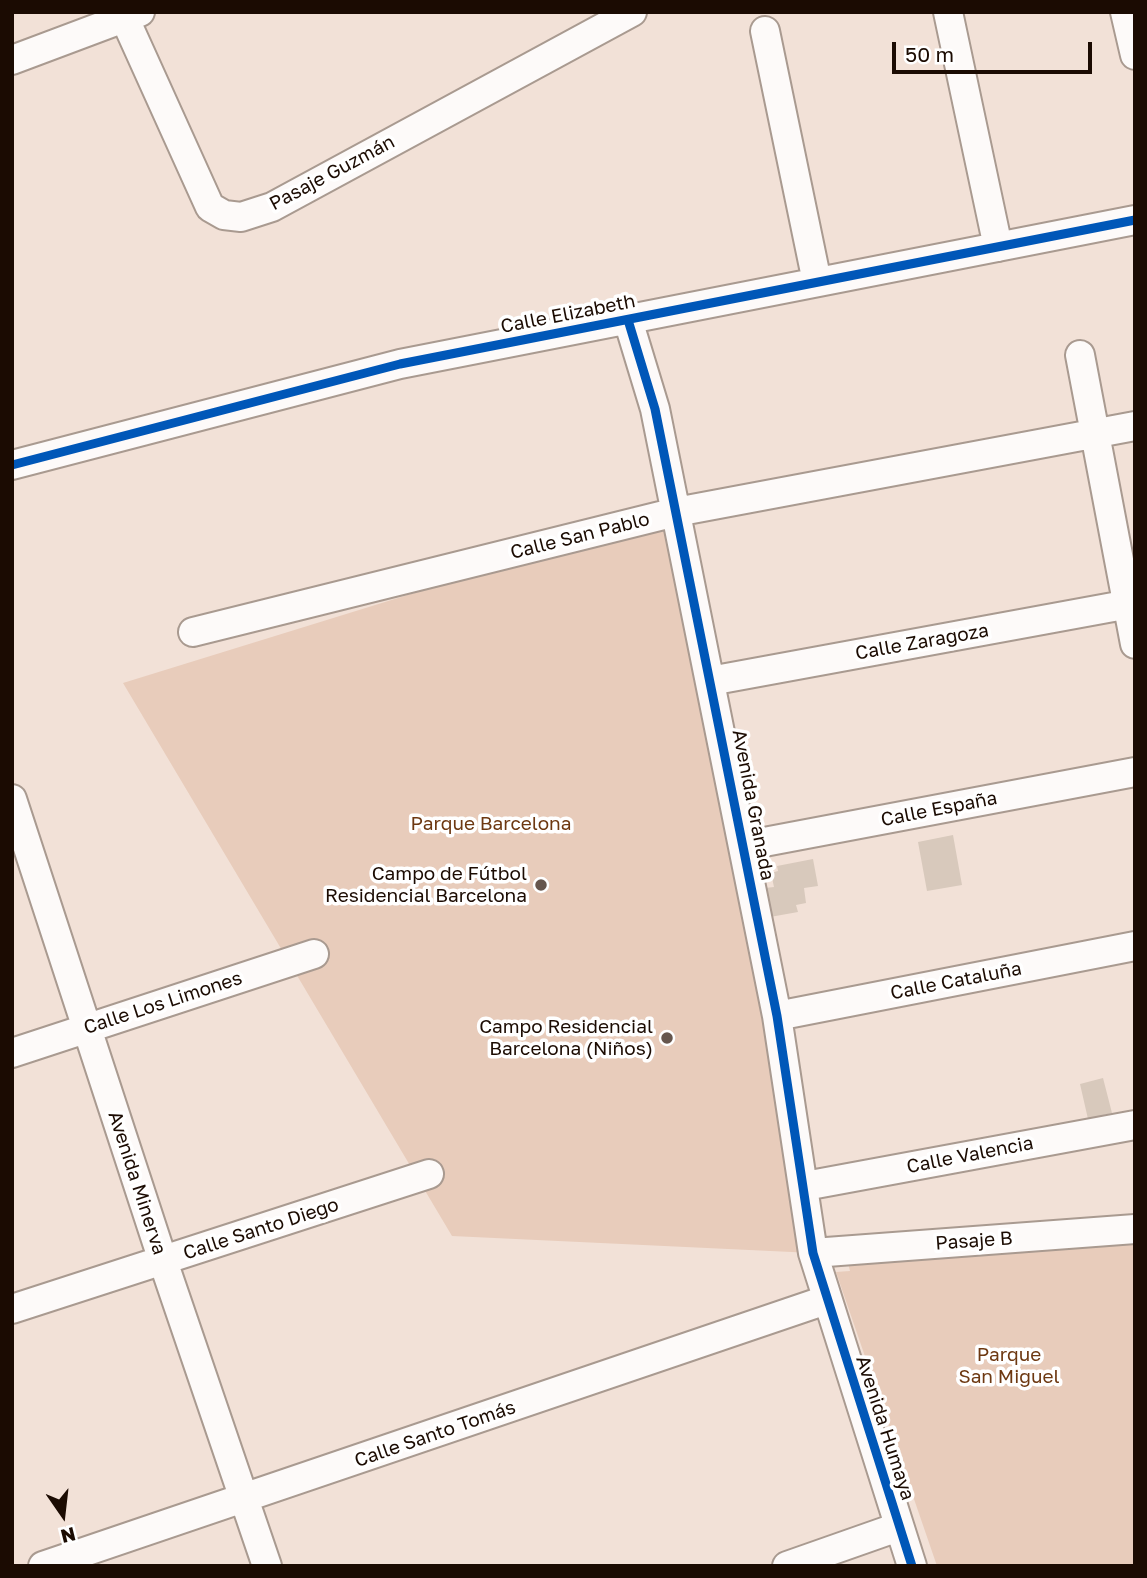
<!DOCTYPE html>
<meta charset="utf-8">
<style>
body{margin:0}
#map{position:relative;width:1147px;height:1578px;overflow:hidden;background:#f2e1d7;font-family:"Golos Text",sans-serif}
canvas{display:block}
.frame{position:absolute;inset:0;border:14px solid #1b0b02;pointer-events:none}
.north{position:absolute;left:28px;top:1480px;width:70px;height:70px;-webkit-text-stroke:5px #fff;paint-order:stroke;rotate:166deg;font-size:19px;font-weight:700;line-height:28px;text-align:center;color:#1b0b02}
.north::after{content:'';display:block;margin:auto;width:24px;height:32px;background:#1b0b02;clip-path:polygon(50% 0,100% 100%,50% 72%,0 100%)}
.scale{position:absolute;left:892px;top:42px;width:200px;height:32px;box-sizing:border-box;border:4px solid #1b0b02;border-top:0;padding-left:9px;font-size:21px;line-height:24px;white-space:nowrap;color:#1b0b02;-webkit-text-stroke:5px #fff;paint-order:stroke}
</style>
<div id="map">
<canvas width="1147" height="1578"></canvas>
<div class="frame"></div>
<div class="north">N</div>
<div class="scale">50 m</div>
</div>
<script>
const ctx = document.querySelector('canvas').getContext('2d');
ctx.lineJoin = 'round';
function fill(path, color) { ctx.fillStyle = color; ctx.fill(path, 'evenodd'); }
const toPath = rows => new Path2D(rows.map(r => 'M' + r).join(''));
function trace(path, color, width, dash) { ctx.strokeStyle = color; ctx.lineWidth = width; ctx.lineCap = dash ? 'butt' : 'round'; ctx.setLineDash(dash || []); ctx.stroke(path); }
function label(font, color, halo, rows, align = 'center') {
  ctx.font = font + ' "Golos Text",sans-serif'; ctx.lineWidth = 7; ctx.setLineDash([]); ctx.textBaseline = 'middle'; ctx.strokeStyle = halo; ctx.fillStyle = color; for (const [text, x, y, turn = 0] of rows) {
    ctx.save(); ctx.translate(x, y); ctx.rotate((+turn || 0) * Math.PI / 180); ctx.textAlign = isNaN(turn) ? turn : align; if (halo) ctx.strokeText(text, 0, 0); ctx.fillText(text, 0, 0); ctx.restore();
  }
}
fill(toPath([
 [676,512,813,1253,452,1236,123,683],
 [1135,1231,1135,1566,937,1566,836,1272,850,1271,845,1251]
]), '#e8ccbb');
fill(toPath([
 [953,835,962,885,927,891,918,842],
 [813,859,818,886,804,888,806,903,796,905,798,912,770,917,765,888,774,887,771,873,778,871,777,866],
 [1103,1078,1112,1113,1088,1119,1080,1084]
]), '#d8c9bc');
const minor = toPath([
 [948,12,998,247],
 [1125,12,1135,55],
 [125,19,210,207,224,215,241,217,272,207,632,12],
 [765,31,817,282],
 [12,60,140,12],
 [628,320,655,409,777,1016,813,1253,912,1566],
 [1080,355,1135,644],
 [12,465,400,364,1135,220],
 [193,632,676,512,1135,426],
 [710,681,1135,603],
 [12,799,163,1261,267,1566],
 [743,846,1135,772],
 [777,1016,1135,946],
 [12,1053,314,954],
 [805,1186,1135,1125],
 [813,1253,1135,1229],
 [12,1309,429,1174],
 [43,1566,826,1300],
 [787,1566,898,1527]
]);
trace(minor, '#a99a90', 32);
trace(minor, '#fdfaf9', 28);
trace(toPath([
 [628,320,655,409,777,1016,813,1253,912,1566],
 [12,465,400,364,1135,220]
]), '#0057b8', 9);
for (const [x, y, r, color] of [
 [541,885,7,"#66564d"],
 [667,1038,7,"#66564d"]
]) { const dot = new Path2D(); dot.arc(x, y, r, 0, 2 * Math.PI); ctx.fillStyle = color; ctx.fill(dot); trace(dot, '#fff', 2.5); }
label('19px', '#1b0b02', '#fff', [
 ["Pasaje Guzmán",332,173,-28],
 ["Calle Elizabeth",568,314,-11],
 ["Calle San Pablo",580,536,-14],
 ["Calle Zaragoza",922,642,-10],
 ["Avenida Granada",753,805,79],
 ["Calle España",939,809,-11],
 ["Calle Cataluña",956,981,-11],
 ["Calle Los Limones",163,1003,-18],
 ["Calle Valencia",970,1155,-11],
 ["Avenida Minerva",137,1183,72],
 ["Calle Santo Diego",261,1229,-18],
 ["Pasaje B",974,1241,-4],
 ["Avenida Humaya",885,1428,72],
 ["Calle Santo Tomás",435,1434,-19]
]);
label('19px', '#6d3811', '#fff', [
 ["Parque Barcelona",491,824],
 ["Parque",1009,1355],
 ["San Miguel",1009,1377]
]);
label('19px', '#1b0b02', '#fff', [
 ["Campo de Fútbol",527,874],
 ["Residencial Barcelona",527,896],
 ["Campo Residencial",653,1027],
 ["Barcelona (Niños)",653,1049]
], 'right');
</script>
